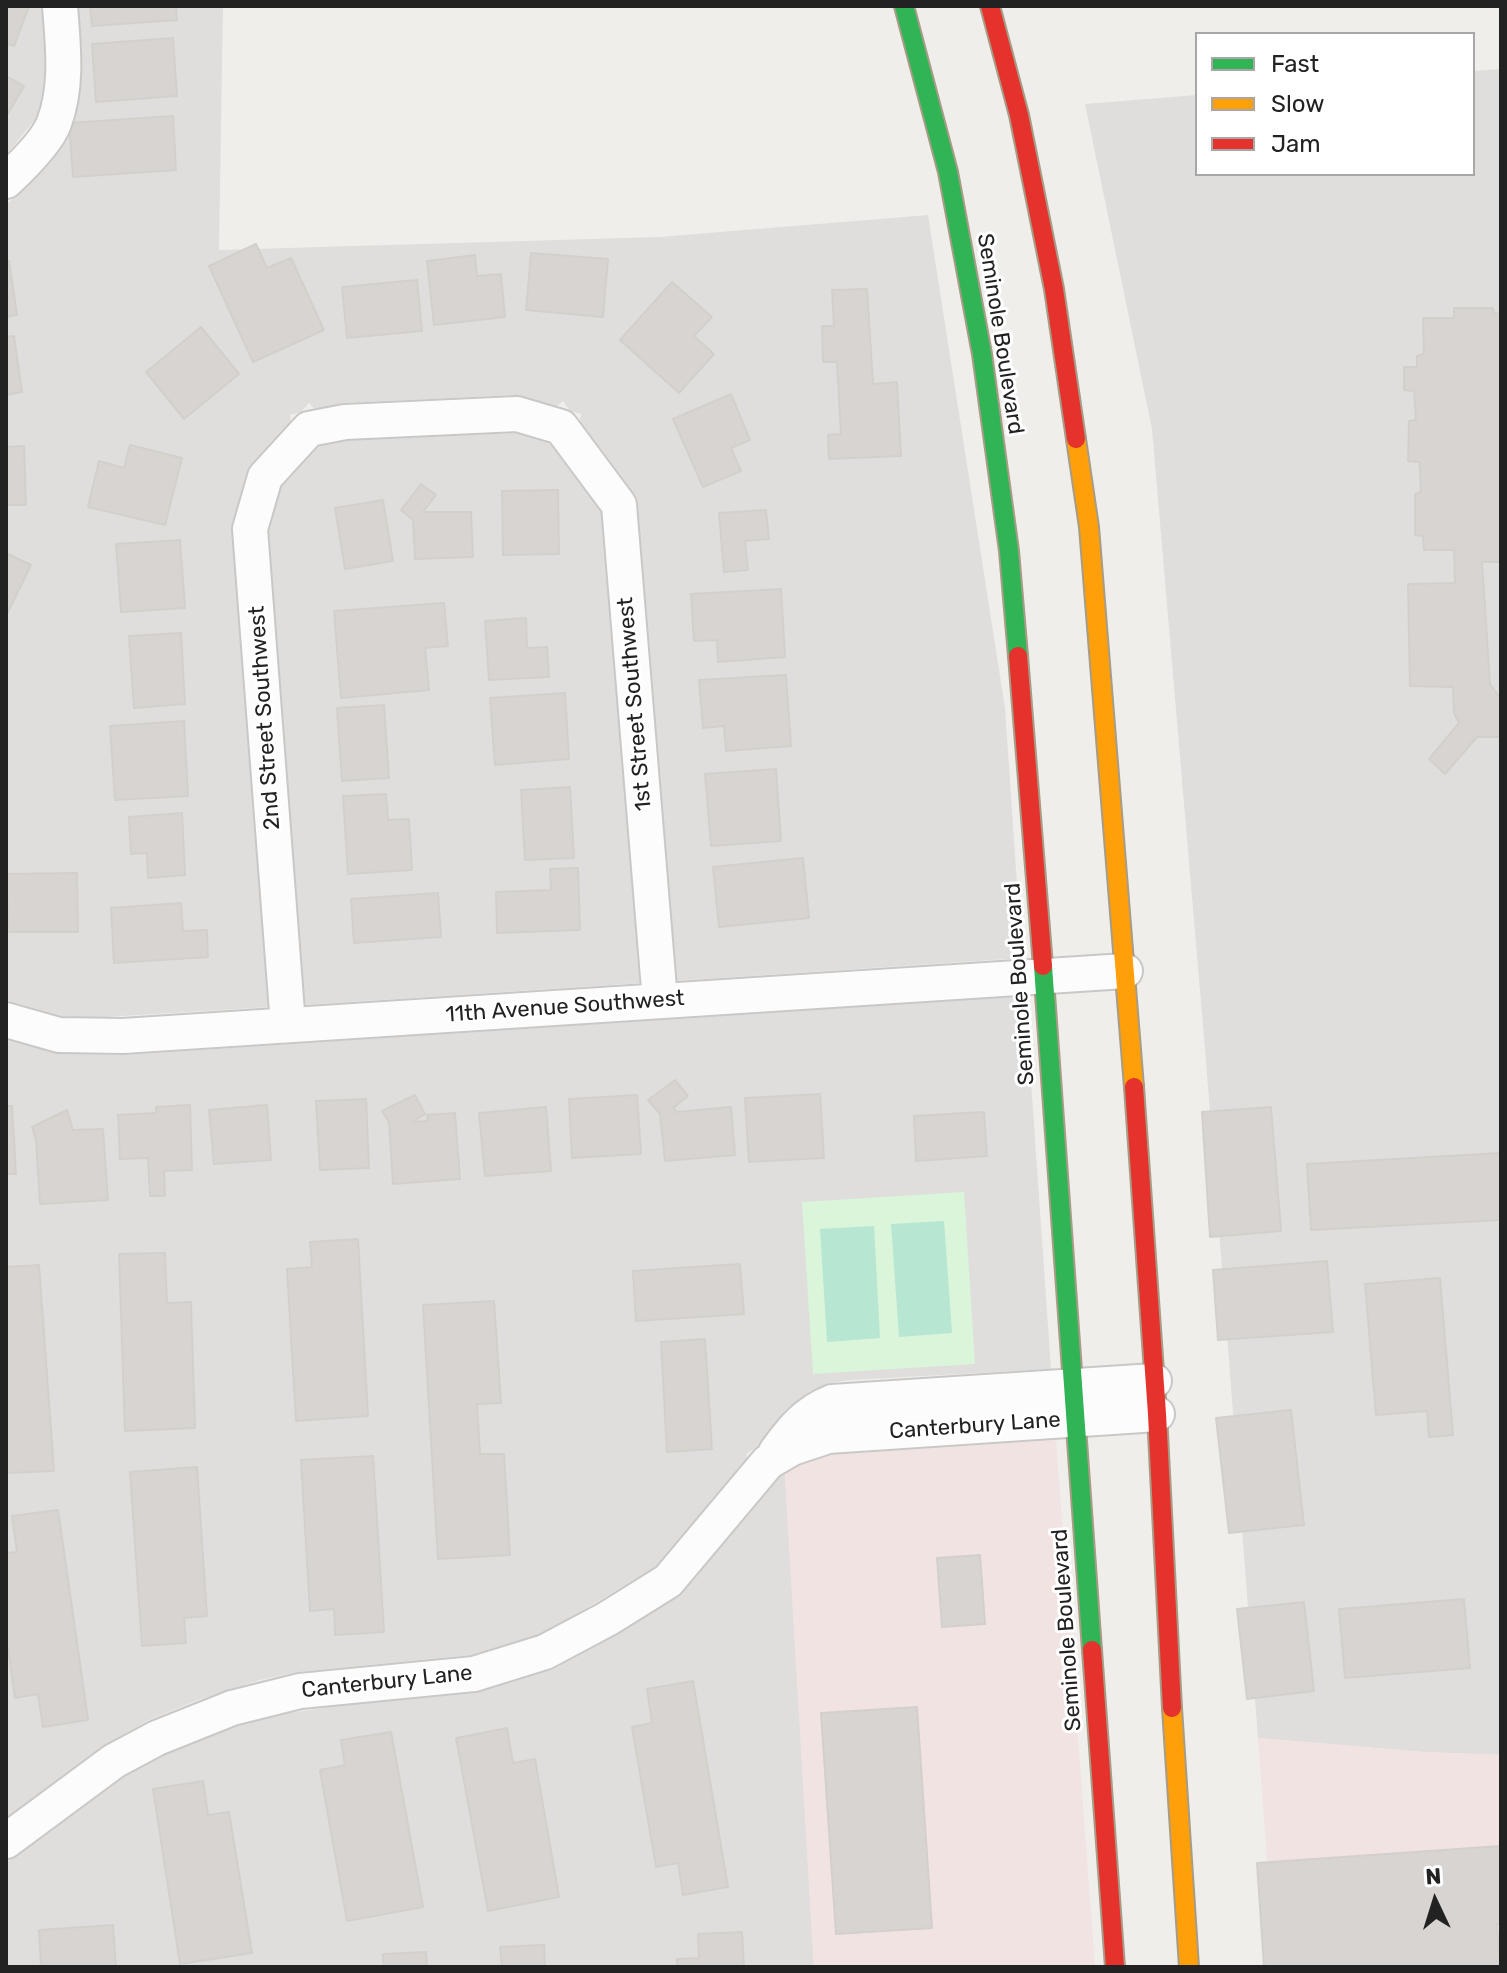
<!DOCTYPE html>
<style>
body{margin:0}
#map{position:relative;width:1507px;height:1973px;overflow:hidden;background:#f0eeeb;font-family:Rubik,sans-serif}
canvas{display:block}
.frame{position:absolute;inset:0;border:8px solid #222;pointer-events:none}
.legend{position:absolute;left:1195px;top:32px;width:280px;height:144px;box-sizing:border-box;background:#fff;border:2px solid #a7a7a7;margin:0;padding:10px 14px;list-style:none;font-size:24px;color:#222}
.legend li{display:flex;align-items:center;gap:16px;height:40px}
.legend b{width:40px;border:2px solid #a7a7a7}
.north{position:absolute;left:1395px;top:1861px;width:80px;height:80px;-webkit-text-stroke:6px #fff;paint-order:stroke;rotate:356deg;font-size:22px;font-weight:700;line-height:32px;text-align:center;color:#222}
.north::after{content:'';display:block;margin:auto;width:28px;height:36px;background:#222;clip-path:polygon(50% 0,100% 100%,50% 72%,0 100%)}
</style>
<div id="map">
<canvas width="1507" height="1973"></canvas>
<div class="frame"></div>
<ul class="legend">
<li><b style="height:10px;background:#30b455"></b>Fast</li>
<li><b style="height:10px;background:#ff9f0a"></b>Slow</li>
<li><b style="height:10px;background:#e5322d"></b>Jam</li>
</ul>
<div class="north">N</div>
</div>
<script>
const g = document.querySelector('canvas').getContext('2d');
g.lineJoin = 'round';
function fillPath(path, color) {
  g.fillStyle = color;
  g.fill(path, 'evenodd');
}
function stroke(path, color, width, dash) {
  g.strokeStyle = color;
  g.lineWidth = width;
  g.lineCap = dash ? 'butt' : 'round';
  g.setLineDash(dash || []);
  g.stroke(path);
}
function label(font, color, halo, rows, align = 'center') {
  g.font = font + ' Rubik,sans-serif';
  g.lineWidth = 6;
  g.setLineDash([]);
  g.textBaseline = 'middle';
  g.strokeStyle = halo;
  g.fillStyle = color;
  for (const [text, x, y, turn = 0] of rows) {
    g.save();
    g.translate(x, y);
    g.rotate((+turn || 0) * Math.PI / 180);
    g.textAlign = isNaN(turn) ? turn : align;
    if (halo) g.strokeText(text, 0, 0);
    g.fillText(text, 0, 0);
    g.restore();
  }
}
const residential = new Path2D(`
 M6,6H44L48,64L38,116L6,155Z
 M77,6H223L219,250L659,237L928,215L1005,708L1022,958L674,981L636,504L632,493L579,423L581,414L570,411L563,401L556,407L516,395L344,403L315,409L309,403L301,412L290,415L291,423L249,471L234,531L270,1007L89,1018L61,1016L6,1000V205L38,175L70,129L81,70Z
 M1501,69V1755L1423,1752L1258,1738L1206,1061L1152,429L1085,104L1197,95V174H1473V71Z
 M515,433L551,444L603,512L641,983L303,1005L267,532L279,487L317,447L347,440Z
 M1025,996L1051,1369L851,1380L829,1383L810,1391L786,1409L757,1447L746,1454L748,1459L657,1566L565,1621L538,1635L470,1655L298,1672L260,1680L198,1700L149,1720L105,1745L6,1819V1040L56,1053L123,1055Z
 M785,1474L814,1967H6V1863L122,1777L164,1755L209,1736L269,1716L343,1705L476,1693L552,1670L615,1636L676,1597L780,1477Z`);
const commercial = new Path2D(`
 M1056,1440L1095,1967H814L785,1474L799,1465L831,1455Z
 M1258,1738L1423,1752L1501,1755V1967H1275Z`);
const park = new Path2D(`
 M964,1192L975,1364L813,1374L802,1202Z`);
const pitch = new Path2D(`
 M944,1221L952,1333L899,1337L891,1224Z
 M874,1226L880,1338L827,1342L820,1229Z`);
const building = new Path2D(`
 M6,6H29L14,46L6,44Z
 M90,6H176L177,20L92,26Z
 M173,38L177,96L96,102L92,44Z
 M6,76L24,86L6,117Z
 M173,116L176,170L73,177L69,123Z
 M256,244L267,268L291,258L324,330L253,362L209,266Z
 M531,253L608,259L603,317L526,310Z
 M475,255L477,276L501,274L505,317L434,325L427,261Z
 M6,261H9L17,315L6,317Z
 M417,280L422,331L347,338L342,287Z
 M672,282L712,317L694,336L714,354L679,393L620,340Z
 M867,289L873,384L897,382L901,456L829,459L828,435L841,434L837,362H823L822,326H834L832,290Z
 M1454,308H1493L1494,314L1501,313V562H1482L1490,684L1501,699V737H1477L1445,774L1429,759L1459,723L1454,713L1453,687L1410,686L1408,584L1455,583L1454,550H1424L1423,536L1415,535V494L1421,492L1420,467L1419,462L1408,461L1409,421L1416,420L1414,391L1404,390V367H1417V356L1424,354L1423,318H1454Z
 M201,327L239,374L184,419L146,372Z
 M14,336L22,392L6,395V337Z
 M731,394L750,440L731,448L741,471L703,487L673,419Z
 M130,445L182,458L165,525L88,507L99,461L124,468Z
 M24,446L26,505H6V447Z
 M421,484L436,495L423,512H471L473,557L415,559L413,520L401,510Z
 M558,490L559,554L503,555L502,491Z
 M383,500L393,561L345,569L335,508Z
 M766,510L769,539L745,541L748,570L724,572L719,513Z
 M180,540L185,608L121,612L116,544Z
 M6,553L31,565L7,614H6Z
 M781,589L785,657L718,662L717,640L694,641L691,594Z
 M444,603L448,646L425,648L429,690L341,698L334,611Z
 M526,618L527,648L547,647L549,677L489,680L485,621Z
 M181,633L185,704L134,708L129,636Z
 M786,675L791,746L726,751L724,726L703,728L699,680Z
 M565,693L569,759L495,765L490,698Z
 M384,705L389,778L342,781L337,708Z
 M184,721L188,796L115,800L110,726Z
 M776,769L781,841L711,846L705,774Z
 M570,787L574,858L525,860L521,790Z
 M386,794L388,820L409,819L412,870L348,874L343,796Z
 M182,813L185,875L148,878L147,853L131,854L129,817Z
 M803,858L809,918L719,927L713,867Z
 M578,868L580,930L497,933L496,892L551,890L550,869Z
 M77,873L78,932H8L7,874Z
 M438,893L441,937L354,943L351,899Z
 M181,903L183,931L207,930L208,957L114,963L111,908Z
 M675,1080L688,1096L673,1108L677,1112L731,1107L735,1155L665,1161L660,1114L648,1100Z
 M820,1094L824,1158L749,1162L745,1098Z
 M415,1095L425,1114L412,1122L428,1121L427,1115L455,1113L460,1179L393,1184L389,1122L382,1111Z
 M637,1095L641,1154L572,1158L569,1099Z
 M366,1099L369,1168L320,1170L316,1101Z
 M190,1105L192,1170L164,1171L165,1196H150L148,1158L120,1159L118,1115L156,1113V1107Z
 M267,1105L271,1160L214,1164L209,1110Z
 M6,1106H12L16,1174H6Z
 M546,1107L551,1171L485,1176L479,1113Z
 M1271,1107L1281,1231L1210,1237L1202,1112Z
 M67,1110L73,1130L103,1129L108,1200L40,1204L36,1140L32,1127Z
 M984,1112L987,1156L916,1161L914,1116Z
 M1501,1153V1220L1311,1230L1307,1164Z
 M358,1239L368,1416L296,1421L287,1269L312,1267L310,1242Z
 M165,1253L167,1303L191,1302L195,1428L125,1431L119,1254Z
 M1327,1261L1333,1332L1218,1340L1213,1270Z
 M740,1264L744,1314L636,1321L633,1271Z
 M39,1265L54,1471L7,1473L6,1267Z
 M1440,1278L1453,1435L1429,1437L1427,1411L1376,1415L1365,1284Z
 M494,1301L501,1403L477,1404L480,1454H504L510,1555L438,1559L423,1305Z
 M705,1339L712,1449L667,1452L661,1342Z
 M1291,1410L1304,1525L1229,1533L1216,1418Z
 M373,1456L384,1632L335,1635L334,1609L310,1611L301,1460Z
 M197,1467L207,1616L184,1618L186,1643L142,1646L130,1472Z
 M58,1510L88,1720L43,1727L38,1694L15,1698L6,1635V1553L17,1552L12,1516Z
 M980,1555L985,1624L942,1627L937,1558Z
 M1464,1599L1470,1668L1345,1678L1339,1609Z
 M1304,1602L1314,1691L1247,1699L1237,1609Z
 M693,1681L728,1887L683,1895L678,1863L656,1867L632,1727L652,1723L647,1689Z
 M917,1707L932,1928L836,1934L821,1713Z
 M507,1728L513,1763L535,1759L559,1897L488,1911L456,1738Z
 M391,1732L423,1907L347,1921L320,1770L345,1765L341,1740Z
 M203,1781L208,1815L229,1812L252,1953L180,1964L153,1789Z
 M1501,1846V1924H1497L1500,1967H1264L1257,1863Z
 M113,1925L116,1967H41L39,1930Z
 M742,1932L744,1967H677V1959L699,1958L698,1934Z
 M544,1945L545,1967H502L500,1947Z
 M426,1952L427,1967H384L383,1954Z`);
const street = new Path2D(`
 M6,181C21,167 47,142 54,123C68,86 63,45 60,6
 M6,1020L59,1035L123,1036L1125,971
 M288,1025L250,529L265,477L309,429L345,422L517,414L561,427L619,505L660,1001
 M776,1452C792,1430 806,1412 832,1402L1154,1381
 M6,1841L114,1761L157,1738L232,1708L300,1691L474,1674L545,1652L607,1619L668,1581L768,1462L792,1448L828,1436L1157,1414`);
const fast = new Path2D(`
 M904,6L948,172L982,354L1009,551L1018,656
 M1043,966L1092,1650`);
const slow = new Path2D(`
 M1076,439L1089,527L1134,1087
 M1172,1708L1189,1967`);
const jam = new Path2D(`
 M990,6L1019,115L1054,289L1076,439
 M1018,656L1043,966
 M1134,1087L1157,1414L1172,1708
 M1092,1650L1115,1967`);
const streetNames = [
 ["Seminole Boulevard",1000,334,81],
 ["1st Street Southwest",635,704,-95],
 ["2nd Street Southwest",265,718,-94],
 ["Seminole Boulevard",1020,984,-94],
 ["11th Avenue Southwest",565,1007,-4],
 ["Canterbury Lane",975,1426,-4],
 ["Seminole Boulevard",1067,1630,-94],
 ["Canterbury Lane",387,1682,-6]
];
fillPath(residential, '#dfdedc');
fillPath(commercial, '#f1e3e1');
fillPath(park, '#daf5da');
fillPath(pitch, '#b7e6d2');
fillPath(building, '#d7d4d2');
stroke(building, '#d3d0cc', 2);
stroke(street, '#c9c8c7', 38);
stroke(fast, '#a79c86', 22);
stroke(slow, '#a79c86', 22);
stroke(jam, '#a79c86', 22);
stroke(street, '#fdfcfc', 34);
stroke(fast, '#30b455', 18);
stroke(slow, '#ff9f0a', 18);
stroke(jam, '#e5322d', 18);
label('22px', '#222', '#fff', streetNames);
</script>
